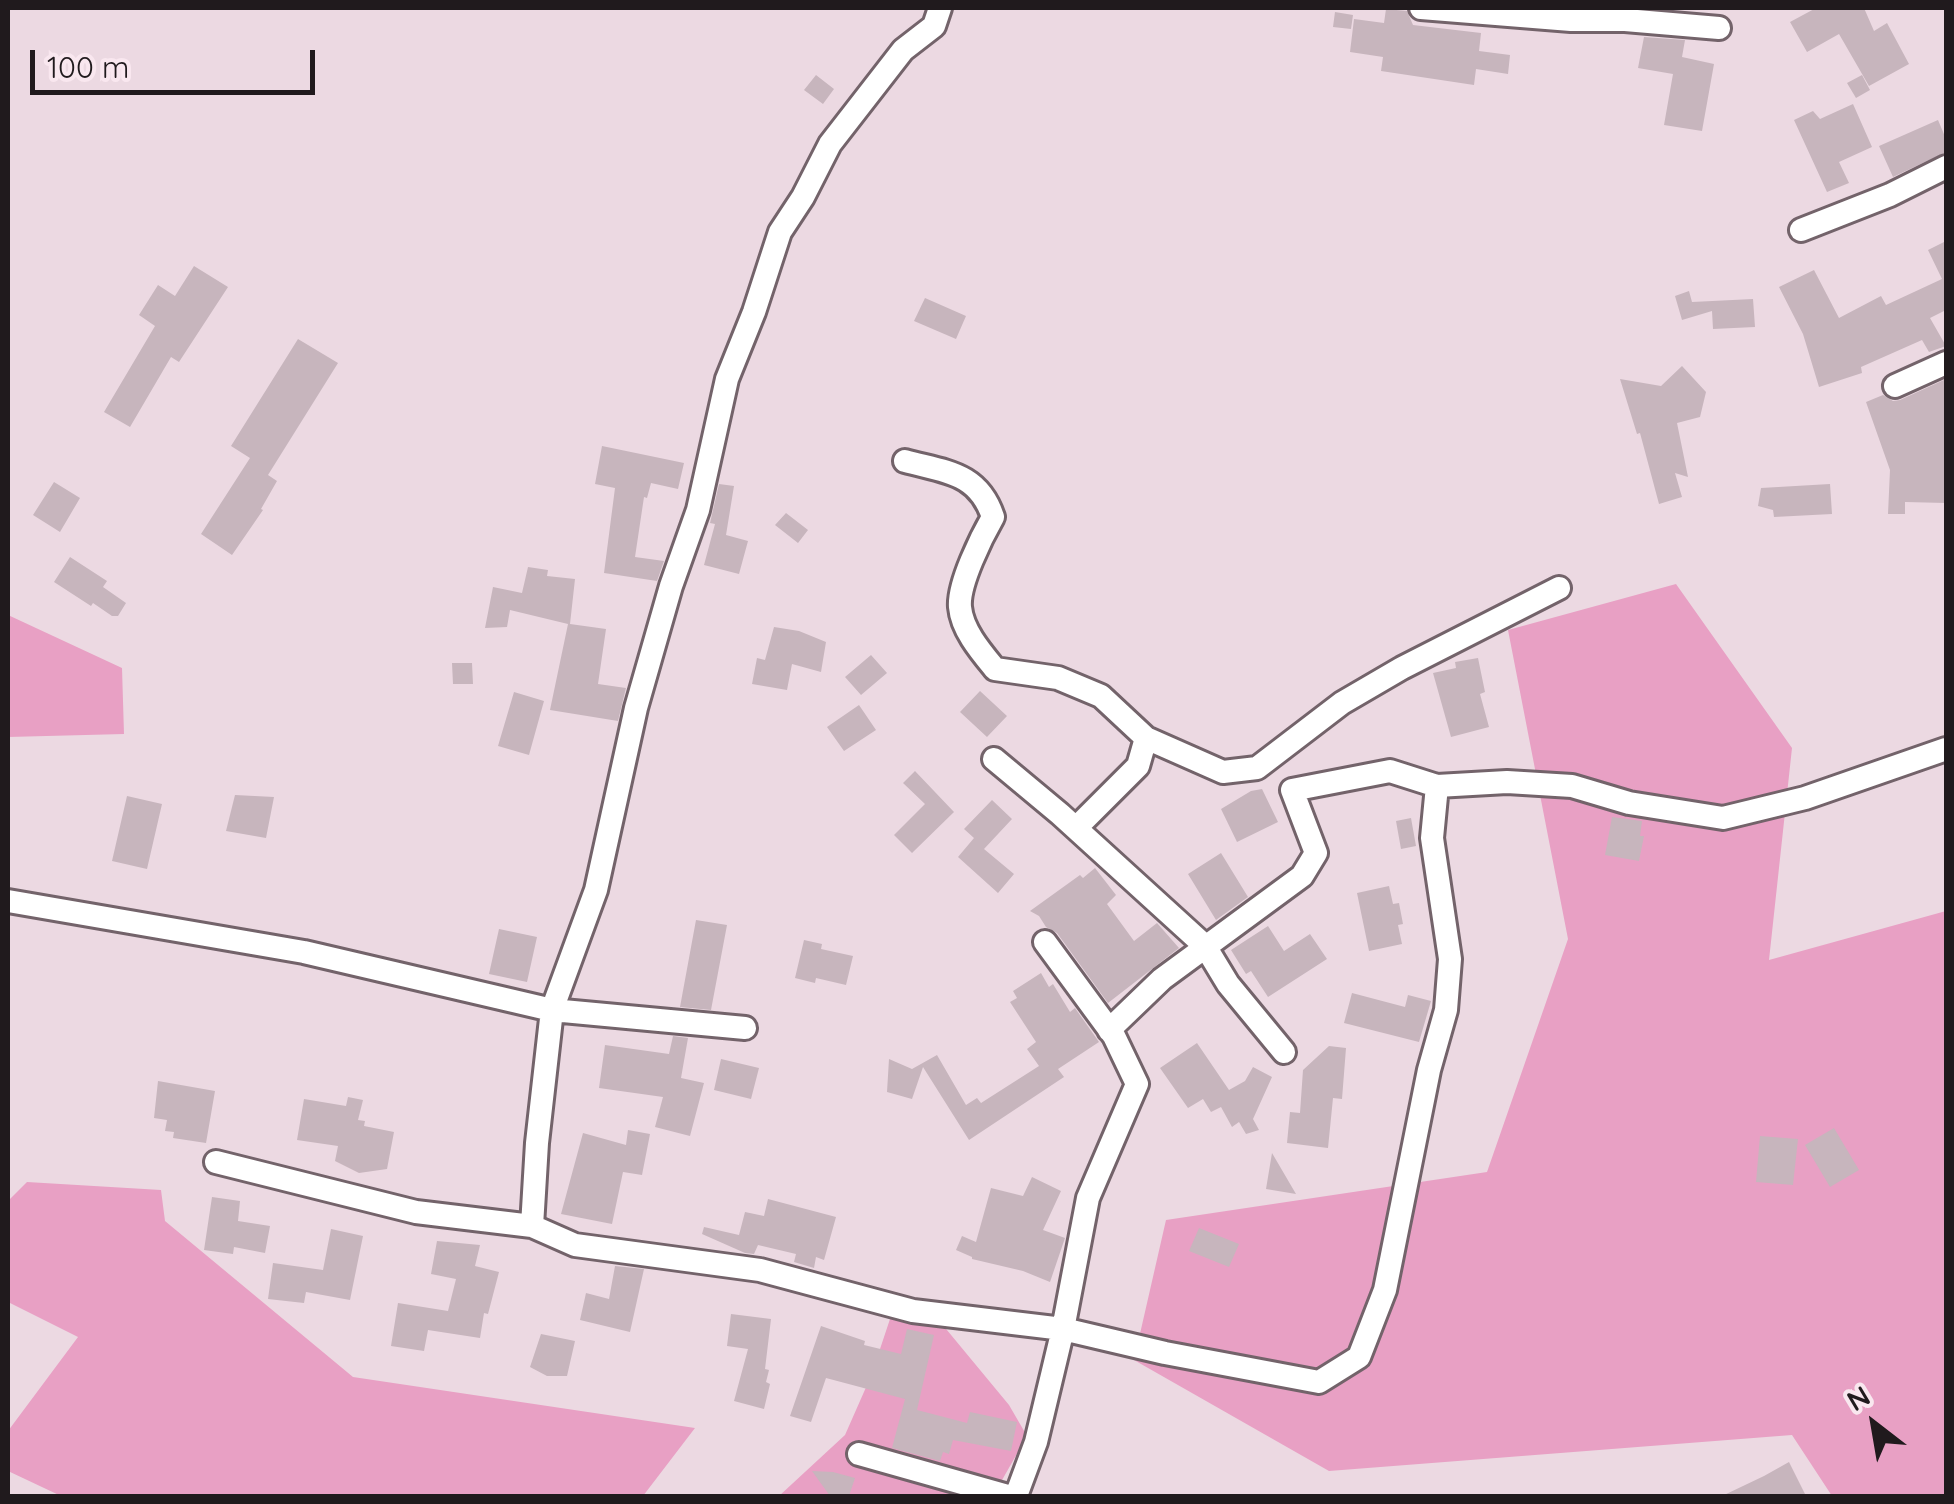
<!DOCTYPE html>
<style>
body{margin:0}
#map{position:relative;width:1954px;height:1504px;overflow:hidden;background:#ecd9e2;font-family:Quicksand,sans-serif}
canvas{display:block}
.frame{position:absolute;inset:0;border:10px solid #201a1d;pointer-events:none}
.north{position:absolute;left:1824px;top:1374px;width:100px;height:100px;-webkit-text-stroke:8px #f9e7ef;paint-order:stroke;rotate:329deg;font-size:28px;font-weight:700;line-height:40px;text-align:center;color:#201a1d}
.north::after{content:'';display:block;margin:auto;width:35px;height:45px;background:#201a1d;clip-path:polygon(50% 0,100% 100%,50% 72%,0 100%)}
.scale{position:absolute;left:30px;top:50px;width:285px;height:45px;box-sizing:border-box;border:5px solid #201a1d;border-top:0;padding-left:12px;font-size:30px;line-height:35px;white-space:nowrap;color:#201a1d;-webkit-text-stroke:8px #f9e7ef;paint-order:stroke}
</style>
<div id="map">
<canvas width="1954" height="1504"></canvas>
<div class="frame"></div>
<div class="north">N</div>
<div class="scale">100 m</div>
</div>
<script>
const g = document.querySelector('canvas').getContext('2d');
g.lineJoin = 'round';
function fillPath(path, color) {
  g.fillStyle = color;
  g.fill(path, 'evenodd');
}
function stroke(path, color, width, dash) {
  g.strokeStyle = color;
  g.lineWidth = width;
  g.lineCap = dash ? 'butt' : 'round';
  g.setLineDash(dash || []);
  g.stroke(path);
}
const green = new Path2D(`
 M1676,584L1792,748L1769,960L1946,911V1496H1832L1792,1435L1329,1471L1134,1360L1166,1220L1487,1172L1568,939L1508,630Z
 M8,615L122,668L124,734L8,737Z
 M27,1182L161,1190L165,1221L353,1377L695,1428L643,1496H61L8,1471V1431L78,1337L8,1302V1201Z
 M937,1318L1009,1405L1027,1436L993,1496H779L845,1435L871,1376L890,1319Z`);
const building = new Path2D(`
 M1816,8H1864L1874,31L1887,23L1909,64L1869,86L1839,34L1807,52L1790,22Z
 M1386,9L1407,11L1413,25L1481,33L1479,51L1510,55L1508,74L1476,69L1474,85L1381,71L1383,57L1350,52L1354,19L1384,23Z
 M1335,12L1353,15L1351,29L1333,27Z
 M1644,37L1685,40L1682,57L1714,64L1702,131L1664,125L1673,74L1638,68Z
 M816,75L834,89L823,104L804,90Z
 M1862,75L1870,90L1856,98L1847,83Z
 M1853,104L1872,147L1839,162L1849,183L1827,192L1794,120L1813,111L1820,119Z
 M1938,120L1946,139V152L1893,177L1879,146Z
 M1946,241V310L1930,318L1946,346L1929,352L1922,340L1861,367L1862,373L1819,387L1803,334L1779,287L1814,270L1839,318L1881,296L1886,305L1942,279L1928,250Z
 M194,266L228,287L179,362L171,357L130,427L104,412L155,326L139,315L158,285L175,296Z
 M1689,291L1692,302L1753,299L1755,327L1713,329L1712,311L1682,320L1675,296Z
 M925,298L966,316L956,339L914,321Z
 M298,339L338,363L268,475L277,481L261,509L263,510L232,555L201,534L250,458L231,446Z
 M1682,366L1706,392L1700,417L1677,423L1688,477L1675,473L1682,497L1659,504L1640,433L1637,434L1620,379L1661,386Z
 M1946,379V503L1905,502V514H1888L1890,470L1866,402L1883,395L1893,401L1900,400Z
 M602,446L684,463L678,489L651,483L647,498L644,497L635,557L664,561L657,581L604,573L615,488L595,484Z
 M54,482L80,498L60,532L33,515Z
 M719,484L734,486L726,535L748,541L739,574L704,565L715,524L710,523Z
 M1830,484L1832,514L1774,517L1773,510L1758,506L1761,488Z
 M786,513L808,530L798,543L775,525Z
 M70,557L107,581L103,587L126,603L118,616H112L93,603L91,606L54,582Z
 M528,567L548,570L547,576L575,579L570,624L606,629L598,684L626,688L618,721L550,710L568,624L510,610L507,627L485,628L493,587L522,593Z
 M774,627L799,631L826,642L821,672L792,664L787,690L752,684L757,658L765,660Z
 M871,655L887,673L861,695L845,677Z
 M1478,658L1485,692L1480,694L1489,727L1451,737L1433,673L1456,668L1455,662Z
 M452,663H472L473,684H453Z
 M980,691L1007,716L987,737L960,712Z
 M514,692L544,701L529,755L498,746Z
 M859,705L876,730L844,751L827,727Z
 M915,771L954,812L912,853L894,835L925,804L903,783Z
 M1262,789L1278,822L1237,842L1221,809L1251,791Z
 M235,795L274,797L266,838L226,831Z
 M127,796L162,804L147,869L112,861Z
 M992,800L1012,819L984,849L1014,874L998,893L958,857L974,838L964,829Z
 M1612,817L1642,821L1640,836H1644L1639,861L1605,855Z
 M1411,818L1416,846L1401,849L1396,821Z
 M1221,853L1248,897L1216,920L1188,874Z
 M1095,868L1116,895L1107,904L1134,941L1157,923L1179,948L1108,1003L1057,933L1046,927L1039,916L1030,911L1080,875L1083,878Z
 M1389,886L1393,904L1399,903L1403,924L1398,925L1402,944L1369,951L1357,893Z
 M696,920L727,925L711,1010L680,1007Z
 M1268,926L1284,951L1310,934L1327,959L1268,997L1251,971L1246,974L1231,950Z
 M499,929L537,937L527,982L489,974Z
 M804,940L822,944L821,949L853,956L846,985L816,978L815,983L795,978Z
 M1041,973L1049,987L1053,984L1070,1012L1075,1008L1099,1042L1058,1069L1064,1077L969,1140L923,1067L912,1099L887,1092L889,1059L912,1069L937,1055L966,1105L977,1098L981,1103L1039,1066L1027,1049L1036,1042L1010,1002L1017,998L1013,991Z
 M1352,993L1405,1007L1408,995L1431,1001L1419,1042L1344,1023Z
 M673,1036L688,1038L681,1078L704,1083L690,1136L655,1127L663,1097L599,1088L605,1045L669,1054Z
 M1197,1043L1229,1090L1245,1081L1253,1067L1272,1077L1253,1119L1259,1130L1246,1134L1239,1122L1232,1127L1221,1107L1211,1112L1203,1099L1188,1108L1160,1068Z
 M1329,1046L1346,1048L1342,1099L1333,1098L1328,1148L1287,1143L1290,1112L1300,1113L1303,1070Z
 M721,1059L759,1068L751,1099L714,1090Z
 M158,1081L215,1091L206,1143L173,1138L174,1132L165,1131L167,1120L154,1118Z
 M348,1097L363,1100L358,1120L365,1121L364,1126L394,1132L387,1169L359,1173L335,1161L338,1146L297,1140L304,1099L346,1106Z
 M1834,1128L1859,1170L1830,1187L1805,1145Z
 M628,1130L650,1134L642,1175L623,1172L612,1224L561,1214L583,1133L626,1145Z
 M1760,1136L1798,1139L1793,1185L1756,1182Z
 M1272,1153L1296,1194L1266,1189Z
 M1032,1177L1061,1191L1043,1230L1065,1238L1050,1282L1023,1271L972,1259V1257L956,1250L962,1236L976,1242L991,1188L1023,1196Z
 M212,1197L240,1201L238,1221L270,1226L265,1253L234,1247L233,1254L204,1250Z
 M768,1199L836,1217L824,1260L816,1257L814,1268L794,1262L796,1254L758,1245L754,1254L745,1253L702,1234L704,1227L739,1235L745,1212L764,1216Z
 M1199,1228L1239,1244L1229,1267L1189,1251Z
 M331,1229L363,1236L350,1300L306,1292L304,1303L268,1299L273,1263L323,1270Z
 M437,1241L480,1245L475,1266L499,1272L488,1314L484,1313L480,1338L428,1330L424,1351L391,1346L398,1303L448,1311L456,1279L431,1274Z
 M615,1266L644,1269L630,1332L580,1320L586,1293L609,1299Z
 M731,1314L771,1319L765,1369L769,1370L766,1382L770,1384L764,1409L734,1401L748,1349L727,1346Z
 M821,1326L865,1341L864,1345L901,1354L907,1329L934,1335L917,1410L967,1423L970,1412L1017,1422L1011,1451L953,1440L949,1454L943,1452L940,1461L892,1448L905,1399L826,1378L811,1422L790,1416Z
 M541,1334L575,1341L567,1376H547L530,1367Z
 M1789,1462L1806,1496H1722L1764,1476Z
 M812,1471L833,1472L855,1478L849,1496H830Z`);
const minor = new Path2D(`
 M940,8L934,26L903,50L830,144L803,197L780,232L754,312L727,379L698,510L671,586L636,708L596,890L552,1010L537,1143L532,1226L575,1245L760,1270L913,1311L1063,1329L1036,1442L1016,1496
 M1421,8L1571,20H1625L1719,28
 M1801,230L1890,195L1946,167
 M1895,386L1946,363
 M905,461C945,472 978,472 993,517C982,536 958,584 960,607C962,630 981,652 995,669L1058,678L1101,696L1146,738L1223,772L1257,768L1342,703L1402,668L1559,588
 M994,759L1060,814L1205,946L1228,984L1284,1052
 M1076,828L1138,766L1146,738
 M8,901L304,952L552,1010L745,1028
 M1045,942L1114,1036L1137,1084L1088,1198L1063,1329L1165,1353L1319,1382L1359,1357L1385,1290L1429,1070L1446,1010L1450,959L1432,838L1437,786
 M1109,1030L1162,979L1302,876L1316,853L1292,790L1390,771L1437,786L1507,782L1572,786L1629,803L1723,818L1805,798L1946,749
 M216,1162L416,1212L532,1226
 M859,1454L1008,1496`);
fillPath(green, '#e8a0c4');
fillPath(building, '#c7b5bd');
stroke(minor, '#73636a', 28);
stroke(minor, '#fff', 22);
</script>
